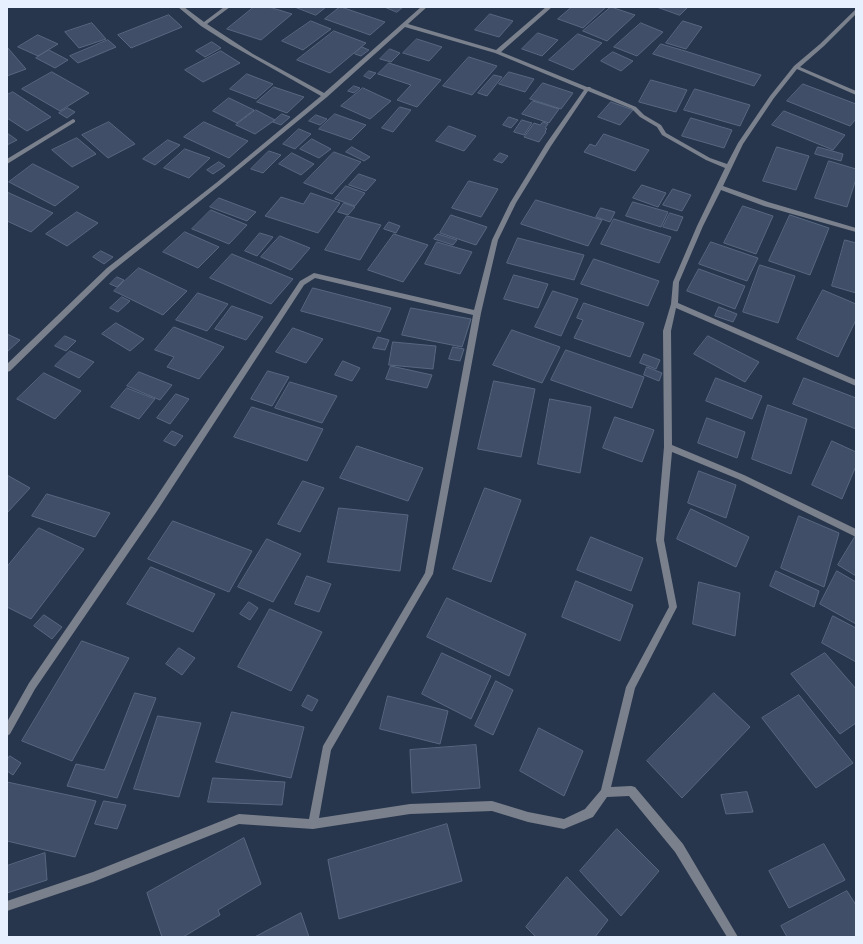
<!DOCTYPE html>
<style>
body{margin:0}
#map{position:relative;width:863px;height:944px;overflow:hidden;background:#28364d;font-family:Quicksand,sans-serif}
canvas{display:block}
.frame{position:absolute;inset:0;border:8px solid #e7f0ff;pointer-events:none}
</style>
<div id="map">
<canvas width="863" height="944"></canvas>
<div class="frame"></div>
</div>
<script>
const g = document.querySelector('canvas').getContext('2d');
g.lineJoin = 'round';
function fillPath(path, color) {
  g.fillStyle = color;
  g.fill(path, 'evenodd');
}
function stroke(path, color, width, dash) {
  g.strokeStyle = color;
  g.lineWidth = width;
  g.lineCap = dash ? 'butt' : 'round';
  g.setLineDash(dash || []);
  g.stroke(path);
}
const building = new Path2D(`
 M254,7H269L292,14L261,40L227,29Z
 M295,7H326L316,15Z
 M340,7H341L385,22L370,35L325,19Z
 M385,7H403L397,12Z
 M572,7H606L583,28L558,19Z
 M611,7L635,15L607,41L583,31Z
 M657,7H688L680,15Z
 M490,14L513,21L499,37L475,30Z
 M169,15L182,27L131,48L118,35Z
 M311,21L331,29L303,50L282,41Z
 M683,21L702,27L686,49L666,43Z
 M92,23L106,39L79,48L65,32Z
 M641,23L663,32L637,56L614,47Z
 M334,31L366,43L330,73L297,60Z
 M538,33L558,40L542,56L522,49Z
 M578,34L602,43L573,70L549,60Z
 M38,35L58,44L38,56L18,47Z
 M417,39L442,47L429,61L403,53Z
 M108,40L116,47L78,63L70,56Z
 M212,42L221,48L205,57L196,51Z
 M661,44L685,51L761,75L754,86L653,54Z
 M7,47L26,69L7,76Z
 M362,47L369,50L361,56L355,54Z
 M390,49L400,53L391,62L380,59Z
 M49,50L68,60L55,68L36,58Z
 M221,51L240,63L203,82L185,70Z
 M613,52L633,61L621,71L601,61Z
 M469,57L497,66L472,95L443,86Z
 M389,63L441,80L417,107L397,100L411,85L378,74Z
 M369,71L376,73L370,79L364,76Z
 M52,72L89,93L60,111L22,89Z
 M509,72L534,79L525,92L499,84Z
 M247,74L273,84L256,99L230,89Z
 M494,75L502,77L487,96L478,93Z
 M651,80L687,90L676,112L639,102Z
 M543,83L573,93L561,109L530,99Z
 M803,84L856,104V119L850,126L787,101Z
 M354,86L360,88L354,93L348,91Z
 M274,87L304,97L287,113L257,102Z
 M363,88L391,101L370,119L341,106Z
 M695,89L750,105L740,126L684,110Z
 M13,92L51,117L27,131L7,118V95Z
 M229,98L254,110L237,123L213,111Z
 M533,101L559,109L549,123L522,114Z
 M611,102L633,110L620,125L598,117Z
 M400,107L411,110L393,132L382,128Z
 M68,108L75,112L67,118L59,113Z
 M256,110L275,120L255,134L236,125Z
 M784,111L845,135L833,150L772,125Z
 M282,114L290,117L281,125L273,122Z
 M335,114L366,125L351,140L319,129Z
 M316,115L327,119L320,125L309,121Z
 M509,117L518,120L511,128L503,125Z
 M691,118L732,130L724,148L682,136Z
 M522,120L532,123L524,135L514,132Z
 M109,122L135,144L108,158L82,135Z
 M204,122L248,141L229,158L184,137Z
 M543,122L548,124L545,128L547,129L545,131L546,132L539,142L524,137L534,123L540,125Z
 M449,126L476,136L464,151L436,141Z
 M299,129L311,134L295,149L283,144Z
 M7,133L17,140L7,145Z
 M604,134L649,150L635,171L584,152L590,144L595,146Z
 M77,138L96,154L72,167L52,150Z
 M312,139L331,149L319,158L300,149Z
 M168,140L180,145L155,165L143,159Z
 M352,147L370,157L364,161L346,152Z
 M777,147L809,156L796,190L763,181Z
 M818,147L843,154L841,161L815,154Z
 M185,149L210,158L189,178L164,168Z
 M269,151L281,155L263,173L251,169Z
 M334,152L361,162L332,194L304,183Z
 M292,153L314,164L301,175L279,164Z
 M500,153L508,156L502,163L494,160Z
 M829,161L856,169V179L847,207L815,198Z
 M219,162L225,166L213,174L207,170Z
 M33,164L79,187L55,206L9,182Z
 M359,174L376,180L366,191L349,185Z
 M469,181L498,189L481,217L452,208Z
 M642,185L666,193L658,207L633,198Z
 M346,186L365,193L355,206L335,199Z
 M673,189L691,195L682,211L663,205Z
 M7,192L53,213L31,232L7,221Z
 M311,193L340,203L318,233L265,216L281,197L303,204Z
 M219,198L256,212L247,221L210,207Z
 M536,200L602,220L588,246L521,224Z
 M633,202L668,212L661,227L626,216Z
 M344,203L355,207L348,215L338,212Z
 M743,206L773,216L756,254L724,243Z
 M601,208L615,212L610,222L596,217Z
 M211,210L247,225L229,244L192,229Z
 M77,212L98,223L67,246L46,234Z
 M670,213L683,217L677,231L663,227Z
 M451,215L487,227L476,245L440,233Z
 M790,215L829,228L810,275L769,261Z
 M347,216L381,225L360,260L325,250Z
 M614,219L671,237L659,263L601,244Z
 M389,222L400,226L396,233L384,229Z
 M185,232L219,247L198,268L163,252Z
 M260,233L273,237L257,256L245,251Z
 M394,234L428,245L403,282L368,270Z
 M438,234L457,240L453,245L434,239Z
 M280,236L310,248L291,270L261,257Z
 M518,238L584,255L574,280L507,263Z
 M845,240L856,243V293L832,286Z
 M437,242L472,252L460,274L425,264Z
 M711,242L758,258L747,281L699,264Z
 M101,251L113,257L104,264L93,257Z
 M232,254L293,279L271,304L210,278Z
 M594,259L659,281L648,306L581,284Z
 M760,265L795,276L778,323L743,312Z
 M139,268L187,291L163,315L114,291Z
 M699,269L745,286L735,309L687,291Z
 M514,275L548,284L538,308L504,299Z
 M117,277L124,280L117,287L110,284Z
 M313,288L391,308L380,332L301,311Z
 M823,290L856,304V320L838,357L797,339Z
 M553,291L578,299L561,336L535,327Z
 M198,293L228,304L207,331L176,320Z
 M122,297L130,301L118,312L110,308Z
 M584,303L644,323L630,357L574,338L583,320L577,318Z
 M232,306L263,317L246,340L215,329Z
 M719,307L737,314L733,322L715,316Z
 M411,308L471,319L462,347L402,335Z
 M116,323L144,339L130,351L102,334Z
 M174,327L224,347L199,379L167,367L174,357L155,350Z
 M293,328L323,339L306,363L276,352Z
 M512,330L560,347L542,383L493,365Z
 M7,334L20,340L7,352Z
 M65,336L76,341L66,351L55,346Z
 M708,336L759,362L745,382L694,354Z
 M378,337L389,340L385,350L373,348Z
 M393,342L436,346L433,369L389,365Z
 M453,347L464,349L460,361L449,359Z
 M566,350L644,377L632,408L551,380Z
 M70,351L94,362L79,378L55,366Z
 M644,354L660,360L656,369L640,363Z
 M343,361L360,368L352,381L335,375Z
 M391,366L432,375L427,388L386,379Z
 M647,367L662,373L659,381L644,375Z
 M268,371L289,377L272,406L251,399Z
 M139,372L172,385L160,400L127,386Z
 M44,373L81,391L55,419L17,399Z
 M716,378L762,396L752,419L706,401Z
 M804,378L856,398V429L793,404Z
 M494,381L535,389L521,457L478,449Z
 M290,382L337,396L322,423L275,408Z
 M127,388L155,399L139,419L111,407Z
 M176,394L189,399L170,424L157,418Z
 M550,399L591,407L580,473L538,464Z
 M768,405L807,419L791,474L752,459Z
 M252,407L323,429L307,461L234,437Z
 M615,417L654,430L642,462L603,448Z
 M707,418L745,432L737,458L698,443Z
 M172,431L183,436L175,446L164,441Z
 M832,441L856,452V466L842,499L812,485Z
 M357,446L423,468L408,501L340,478Z
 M699,471L736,485L726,518L688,503Z
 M7,475L30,488L7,513Z
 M303,481L324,488L300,532L278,524Z
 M485,488L521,500L491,582L453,569Z
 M47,494L110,513L95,537L32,516Z
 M339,508L408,515L400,571L328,562Z
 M691,509L749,537L736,567L677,539Z
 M799,516L839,533L824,587L781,568Z
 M173,521L252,551L229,592L148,559Z
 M39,528L84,549L31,619L7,607V567Z
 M856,535V576L838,565Z
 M591,537L643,558L631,591L577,570Z
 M267,539L301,554L273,602L238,587Z
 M151,567L215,594L193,632L127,604Z
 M776,571L819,591L814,607L770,586Z
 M837,571L856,582V624L820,604Z
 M307,576L331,584L319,612L295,604Z
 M576,581L633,605L620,641L562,617Z
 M699,582L740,593L735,636L693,624Z
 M447,598L526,634L509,676L427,637Z
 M249,602L258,608L250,620L240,614Z
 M270,609L322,632L291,691L238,667Z
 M44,615L62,627L52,639L34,626Z
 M833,616L856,628V662L822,643Z
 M82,641L129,658L72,761L22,741Z
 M179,648L195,658L182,675L166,664Z
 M442,653L491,676L471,719L422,694Z
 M825,653L856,689V723L840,734L791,674Z
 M496,681L513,690L493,735L475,726Z
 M135,693L156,698L117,798L67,786L76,764L104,770Z
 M714,693L750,727L682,798L647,761Z
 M308,695L318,700L312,711L302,706Z
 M799,695L853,763L816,788L762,718Z
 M388,696L448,711L440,744L380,729Z
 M232,712L304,727L291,778L216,762Z
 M158,716L201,723L179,797L134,789Z
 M539,728L583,751L564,796L520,771Z
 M476,745L480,788L412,793L410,750Z
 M10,756L21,763L13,775L7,771V760Z
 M213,778L285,782L282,805L208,802Z
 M7,782L96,801L75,857L7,841Z
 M747,792L753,812L726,814L721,795Z
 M104,801L126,805L117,829L95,824Z
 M447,824L462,881L339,919L328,860Z
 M617,829L659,871L621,916L580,871Z
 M244,838L261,884L218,910L220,915L183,937H162L147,893Z
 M824,844L845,880L789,908L769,871Z
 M45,853L47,880L7,893V866Z
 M567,877L608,920L595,937H536L526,927Z
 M847,891L856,905V937H787L781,926Z
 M301,913L309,937H255Z`);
const street = new Path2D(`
 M178,7H184L204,22L224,7H230L207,24L253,54L324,93L421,7H427L408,24L496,50L546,7H552L501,52L587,87H590L591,88L636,107L644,115L661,125L666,133L710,158L727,164L738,143L770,96L794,66L820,44L856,9V14L824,46L800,67L856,91V95L797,69L774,98L743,144L723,186L768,202L856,228V232L764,206L721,190L703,226L679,282L678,303L856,380V386L676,308L671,331L672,445L744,475L856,529V537L738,479L672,452L664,540L677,607L635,688L611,787L631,786L635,787L683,844L738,937H727L675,852L629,796L607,797L593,817L564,829L528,822L492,811L410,814L313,829L239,824L93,882L7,911V901L93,872L239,814L309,819L323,746L425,573L473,315L315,278L304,285L157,511L35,689L10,734L7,736V722L29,683L151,505L300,281L314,273L474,310L492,240L510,203L546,144L584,90L495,53L405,27L327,97L220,185L111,272L10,371L7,372V364L107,268L216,183L321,96L231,45L201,26ZM588,91L632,109L640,117L657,127L662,135L706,160L725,168L697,226L673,282L671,304L663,331L664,447L656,540L669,607L626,687L601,790L585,809L564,819L528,812L492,801L410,804L319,818L331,750L433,574L481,313L498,240L516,203L551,146Z
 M73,119L75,120V122L7,164V159Z`);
fillPath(building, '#404f67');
stroke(building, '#586780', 1);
fillPath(street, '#7a818d');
</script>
